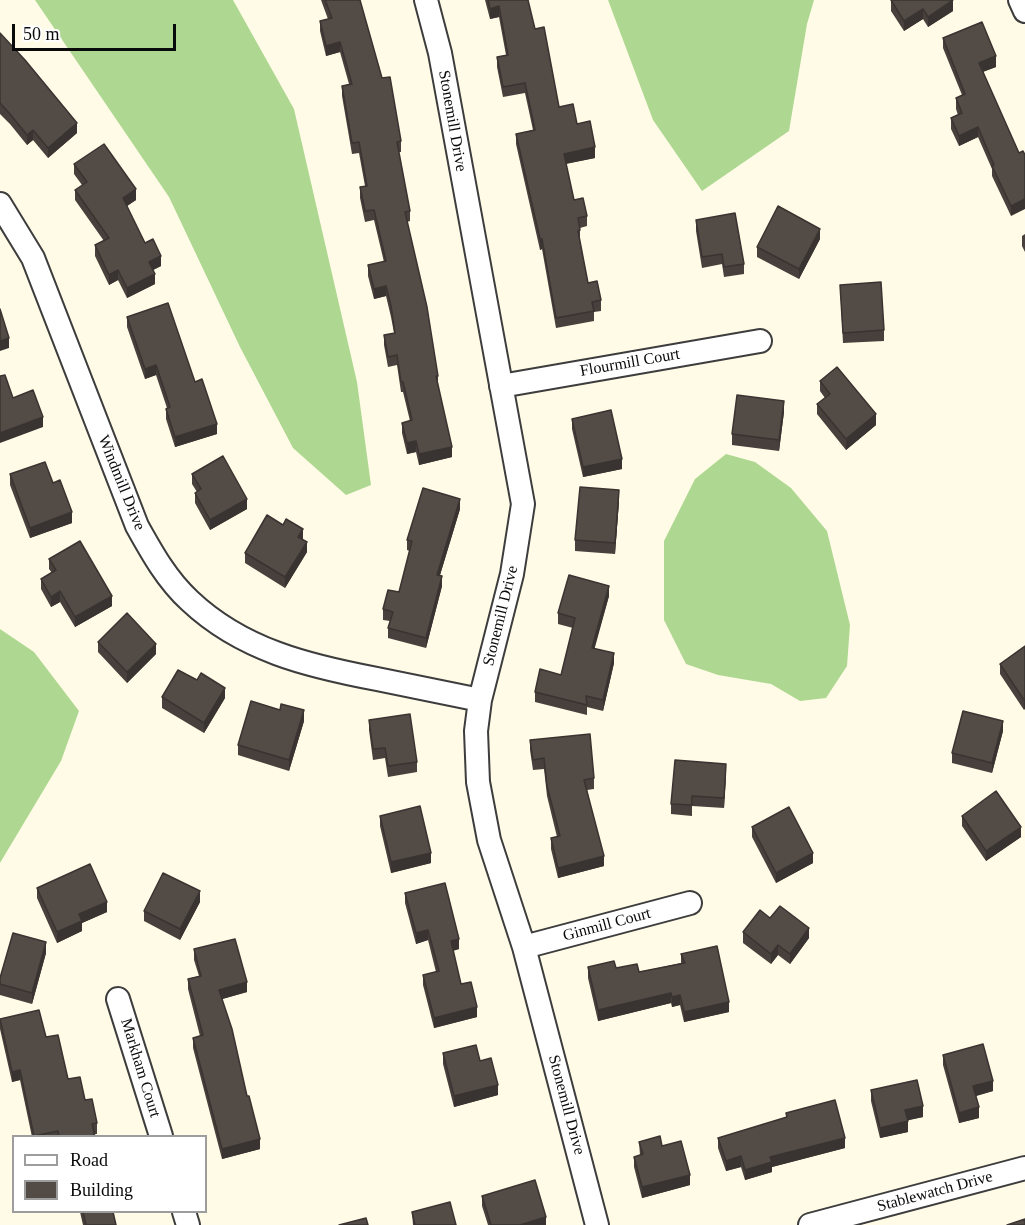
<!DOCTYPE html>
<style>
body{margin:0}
#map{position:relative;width:1025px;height:1225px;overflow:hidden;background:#fffbe6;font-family:Georgia,serif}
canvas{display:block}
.legend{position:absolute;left:12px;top:1135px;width:195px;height:78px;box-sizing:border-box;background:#fff;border:2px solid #9d9d9d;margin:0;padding:8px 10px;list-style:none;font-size:18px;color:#0a0a0a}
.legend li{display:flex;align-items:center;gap:12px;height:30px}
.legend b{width:30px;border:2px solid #9d9d9d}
.scale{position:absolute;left:12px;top:24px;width:164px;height:27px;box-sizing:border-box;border:3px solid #0a0a0a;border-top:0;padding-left:8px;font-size:18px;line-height:21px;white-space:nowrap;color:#0a0a0a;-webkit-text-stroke:4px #fff;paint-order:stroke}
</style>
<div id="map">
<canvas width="1025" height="1225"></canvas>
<ul class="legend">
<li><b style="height:8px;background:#fff"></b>Road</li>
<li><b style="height:16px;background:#524b46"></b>Building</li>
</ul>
<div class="scale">50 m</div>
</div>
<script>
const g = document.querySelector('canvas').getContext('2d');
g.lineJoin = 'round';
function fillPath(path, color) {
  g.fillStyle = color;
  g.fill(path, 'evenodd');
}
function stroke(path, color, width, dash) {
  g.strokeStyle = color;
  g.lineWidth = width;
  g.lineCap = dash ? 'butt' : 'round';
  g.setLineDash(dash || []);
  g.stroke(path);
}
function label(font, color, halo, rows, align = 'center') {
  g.font = font + ' Georgia,serif';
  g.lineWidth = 6;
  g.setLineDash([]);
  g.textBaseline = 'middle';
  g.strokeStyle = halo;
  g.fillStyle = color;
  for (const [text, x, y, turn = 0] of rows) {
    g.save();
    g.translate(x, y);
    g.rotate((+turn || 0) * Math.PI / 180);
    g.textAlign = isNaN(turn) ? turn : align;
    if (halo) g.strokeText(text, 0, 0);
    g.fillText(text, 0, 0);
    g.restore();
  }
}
const forest = new Path2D(`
 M35,0H233L294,109L357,382L371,485L346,495L293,448L240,347L169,197Z
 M608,0H814L807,24L789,131L702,191L653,120Z
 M726,454L755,462L791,488L827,531L850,625L847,666L826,698L800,701L771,684L718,675L686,664L664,620V541L695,479Z
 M0,629L34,652L79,711L61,761L0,863Z`);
const street = new Path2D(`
 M426,0L440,53L523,504L512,574L480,700L476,731L478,782L489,840L524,947L597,1225
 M1020,0L1025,11
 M0,204L33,258L137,526C152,553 167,580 190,601C242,650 308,666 377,679C411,686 446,693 480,700
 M501,386L760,341
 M524,947L690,903
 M118,999L161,1136
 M184,1212L188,1225
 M810,1225L1025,1168`);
const wall = new Path2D(`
 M321,0H360L382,78L401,141V152H399L410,211V221L407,222L438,376V386L452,457L419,465L416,452L407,454L402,433V423L410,421L403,392H401L397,365L388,367L384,345V335L394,333L391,317L386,296L374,299L368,276V265L384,262L374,220L365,222L360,198V187L365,186L359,153L352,154L342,96V86L349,84L340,52L326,56L320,31V21L328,19Z
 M485,0H528L535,29L559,107L577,124L595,158L566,164L574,200L587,216V226L580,228V241L588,283L601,300V311L594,312V321L556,328L542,249L540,250L516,144V134L533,130L525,93L503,97L497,67V57L506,55L499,17L490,19Z
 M891,0L953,11L928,27L923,19L904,31L891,11Z
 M0,33L77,133L48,158L33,140L27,145L10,124L0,114Z
 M943,38L996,67L983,72L1019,153L1011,216L992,176V169L978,137L959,146L951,129V118L958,115L956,109V98L962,95L943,48Z
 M74,164L136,200L126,206L145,243L161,266L153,270L155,284L127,298L118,280L109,285L95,256V245L104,241L75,200V190L82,185L74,174Z
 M696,220L744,264V274L724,277L722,264L702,268L696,231Z
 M1025,234V252L1022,246V236Z
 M820,239L799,279L757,257V247Z
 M840,285L884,330V341L843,343Z
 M127,317L195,382L217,434L175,447L166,419V409L167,408L156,375L145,379L127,327Z
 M820,381L876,425L846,450L817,414V404L825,398L820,391Z
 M784,412L779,451L732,445V434Z
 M572,419L622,469L583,477L572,429Z
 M10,474L53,483L72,523L30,538L10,485Z
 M192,474L247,509L210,530L195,503V493L197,492L192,484Z
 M619,501L615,554L575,551V540Z
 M460,509L440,575L442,586L426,648L388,638V628L390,621L383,620V609L399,592L410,551L407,550V540Z
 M303,539L307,552L285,588L245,563V553Z
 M49,559L112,606L75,627L60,602L51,607L41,589V579L52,573L49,569Z
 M609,596L594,648L614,663L603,711L587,707V715L535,702V692L561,675L573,628L558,624V613Z
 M98,642L156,654L127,683L98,652Z
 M1025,646L1024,710L1000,674V664Z
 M162,697L225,698L204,733L162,708Z
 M369,720L417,762V772L388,777L385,758L373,760L369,730Z
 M304,721L289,771L238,755V745Z
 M1003,731L992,773L952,763V753Z
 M530,740L594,778V789L587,790L604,866L558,878L551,849V838L557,837L547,796L544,769L533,770L530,750Z
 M726,774L724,808L692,806V816L671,814V804Z
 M380,816L431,863L391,873L380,826Z
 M962,816L1021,837L986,861L962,826Z
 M752,827L813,863L776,883L752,837Z
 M37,888L107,912L82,923V931L57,943L37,898Z
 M405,893L459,949L453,951L461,984L477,1017L434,1028L423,985V975L436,972L428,940L416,944L405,903Z
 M200,902L180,940L144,921V911Z
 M743,932L809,938L790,964L778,955L771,964L743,943Z
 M194,949L247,992L222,999L260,1149L222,1159L193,1048V1038L200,1036L188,989V979L199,976L194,960Z
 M46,953L32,1004L0,995V978Z
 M681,954L729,1012L684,1022L680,1005L672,1007L671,1003L598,1021L588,978V967L616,968L639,972L681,963Z
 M0,1019L46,1037L68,1079L85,1100L97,1123V1134H94L95,1137H32L20,1080L12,1082L0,1029Z
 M443,1053L480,1061L498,1095L454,1107L443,1064Z
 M943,1055L993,1091L975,1096L979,1118L959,1123L943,1065Z
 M871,1090L923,1117L908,1120V1132L880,1138L871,1101Z
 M786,1113L845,1148L772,1167V1172L745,1180L741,1167L726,1171L718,1148V1138L786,1118Z
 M639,1142L662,1146L690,1185L642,1198L634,1167V1157L640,1155Z
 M482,1196L546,1225H488L482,1206Z
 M80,1212H113L116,1225H83Z
 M412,1212L456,1225H413Z`);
const shadedWall = new Path2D(`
 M953,0V11L928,27V17Z
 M499,6V17L490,19V9Z
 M923,9V19L904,31V21Z
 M340,42V52L326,56V46Z
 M996,56V67L979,73V63Z
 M77,123V133L48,158V148Z
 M978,127V137L959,146V136Z
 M33,130V140L27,145V135Z
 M595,147V158L564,164V154Z
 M136,189V200L123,209V198Z
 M1025,199V209L1011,216V206Z
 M820,229V239L799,279V269Z
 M540,239H542V249L540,250Z
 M161,256V266L149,272V262Z
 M118,270V280L109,285V275Z
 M155,274V284L127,298V288Z
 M386,286V296L374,299V289Z
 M9,338V348L0,351V341Z
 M156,365V375L145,379V369Z
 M784,401V412L779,451V440Z
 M876,414V425L846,450V439Z
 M43,417V427L0,443V433Z
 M217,424V434L175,447V437Z
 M416,441V452L407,454V443Z
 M452,447V457L419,465V454Z
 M622,459V469L583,477V467Z
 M619,490V501L615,554V543Z
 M247,499V509L210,530V520Z
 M460,499V509L437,585V575Z
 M72,512V523L30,538V528Z
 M303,529V539L298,547V537Z
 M307,542V552L285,588V577Z
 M442,576V586L426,648V638Z
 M609,586V596L592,658V648Z
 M60,591V602L51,607V597Z
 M112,596V606L75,627V617Z
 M156,644V654L127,683V672Z
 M614,653V663L603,711V700Z
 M225,688V698L204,733V723Z
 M1025,699V709L1024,710V700Z
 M304,710V721L289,771V760Z
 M1003,721V731L992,773V763Z
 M726,764V774L724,808V798Z
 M1021,827V837L986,861V851Z
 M431,853V863L391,873V862Z
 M813,853V863L776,883V873Z
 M604,856V866L558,878V868Z
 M200,891V902L180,940V929Z
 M107,902V912L82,923V931L57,943V932L79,914Z
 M809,928V938L790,964V954Z
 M428,930V940L416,944V933Z
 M459,939V949L451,951V941Z
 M46,942V953L32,1004V993Z
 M778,945V955L771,964V954Z
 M247,982V992L219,1000V990Z
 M671,993V1003L598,1021V1010Z
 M680,995V1005L672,1007V997Z
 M729,1002V1012L684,1022V1012Z
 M477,1007V1017L434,1028V1018Z
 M20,1070V1080L12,1082V1072Z
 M993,1081V1091L973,1097V1086Z
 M498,1085V1095L454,1107V1096Z
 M923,1106V1117L905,1121V1110Z
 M979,1107V1118L959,1123V1113Z
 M908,1121V1132L880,1138V1128Z
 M845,1138V1148L772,1167V1172L745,1180V1170L770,1157Z
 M260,1139V1149L222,1159V1149Z
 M741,1156V1167L726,1171V1161Z
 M690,1175V1185L642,1198V1187Z
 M546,1217V1225H520Z`);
const building = new Path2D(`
 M325,0H360L382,78L390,77L401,141L397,142L410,211L405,212L427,307L438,376H436L452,447L419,454L416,441L407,443L402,423L412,420L403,382H401L397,355L388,357L384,335L395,333L391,306L386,286L374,289L368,265L386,261L374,210L365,211L360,187L367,186L359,142L352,143L342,86L352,84L340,42L326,46L320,21L332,18Z
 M488,0H528L535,29L544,27L559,107L573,104L577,124L590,121L595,147L564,154L574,200L583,198L587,216L578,218L580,230L578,231L588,283L597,281L601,300L592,302L594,311L556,318L542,239H540L516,134L535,130L525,83L503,87L497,57L508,55L499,6L490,9Z
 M891,0H953L928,17L923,9L904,21Z
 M982,22L996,56L979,63L1019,153L1023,151L1025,155V199L1011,206L992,166L994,165L978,127L959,136L951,118L962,113L956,98L965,94L943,38Z
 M0,33L25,60L77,123L48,148L33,130L27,135L10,114L0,103Z
 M104,144L136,189L123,198L145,243L153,239L161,256L149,262L155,274L127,288L118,270L109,275L95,245L109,238L75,190L87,182L74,164Z
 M778,206L820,229L799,269L757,247Z
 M735,213L744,264L724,267L722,254L702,257L696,220Z
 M881,282L884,330L843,333L840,285Z
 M168,303L195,382L202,379L217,424L175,437L166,409L170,407L156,365L145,369L127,317Z
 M0,309L9,338L0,341Z
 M837,367L876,414L846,439L817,404L830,394L820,381Z
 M5,375L13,398L33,390L43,417L0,433V376Z
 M737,395L784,401L779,440L732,434Z
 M611,410L622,459L583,467L572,419Z
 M223,456L247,499L210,520L195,493L201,489L192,474Z
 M45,462L53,483L60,480L72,512L30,528L10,474Z
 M580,487L619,490L615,543L575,540Z
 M423,488L460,499L437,575L442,576L426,638L388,628L393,612L383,609L388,590L399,592L412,541L407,540Z
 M267,515L283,525L286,519L303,529L298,537L307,542L285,577L245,553Z
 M80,541L112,596L75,617L60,591L51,597L41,579L56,570L49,559Z
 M569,575L609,586L592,648L614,653L603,700L586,696L587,705L535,692L540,669L561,675L575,618L558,613Z
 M127,613L156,644L127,672L98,642Z
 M1025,646V699L1024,700L1000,664Z
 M178,670L197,680L201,673L225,688L204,723L162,697Z
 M251,701L280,710L281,704L304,710L289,760L238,745Z
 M963,711L1003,721L992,763L952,753Z
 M410,714L417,762L388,766L385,748L373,749L369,720Z
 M590,734L594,778L584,780L604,856L558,868L551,838L560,836L547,786L544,758L533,760L530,740Z
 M675,760L726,764L724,798L692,796V805L671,804Z
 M996,791L1021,827L986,851L962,816Z
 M420,806L431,853L391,862L380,816Z
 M789,807L813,853L776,873L752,827Z
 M90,864L107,902L79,914L82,921L57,932L37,888Z
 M163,873L200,891L180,929L144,911Z
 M445,883L459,939L451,941L461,984L471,982L477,1007L434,1018L423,975L439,971L428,930L416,933L405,893Z
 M780,906L809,928L790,954L778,945L771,954L743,932L760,910L770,918Z
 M13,933L46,942L32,993L0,984V978Z
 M235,939L247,982L219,990L232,1029L247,1096H249L260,1139L222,1149L193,1038L203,1035L188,979L201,976L194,949Z
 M717,946L729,1002L684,1012L680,995L672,997L671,993L598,1010L588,967L614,961L616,968L637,964L639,972L685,963L681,954Z
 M39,1010L46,1037L58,1035L68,1079L80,1077L85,1100L92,1099L97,1123L92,1124L95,1137H59L58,1131L34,1136L20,1070L12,1072L0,1019Z
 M983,1044L993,1081L973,1086L979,1107L959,1113L943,1055Z
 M476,1045L480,1061L491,1058L498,1085L454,1096L443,1053Z
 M917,1080L923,1106L905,1110L908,1121L880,1128L871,1090Z
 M835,1100L845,1138L770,1157L772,1162L745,1170L741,1156L726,1161L718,1138L787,1117L786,1113Z
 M660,1136L662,1146L681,1141L690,1175L642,1187L634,1157L643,1154L639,1142Z
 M535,1180L546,1217L520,1225H491L482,1196Z
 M450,1202L456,1225H415L412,1212Z
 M83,1212H113L116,1225H86Z
 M366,1218L368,1225H339Z
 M1025,1219V1225H1007Z`);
const streetNames = [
 ["Stonemill Drive",452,121,80],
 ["Flourmill Court",630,363,-10],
 ["Windmill Drive",121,483,68],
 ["Stonemill Drive",501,616,-76],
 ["Ginmill Court",607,925,-15],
 ["Markham Court",140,1068,73],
 ["Stonemill Drive",566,1105,75],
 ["Stablewatch Drive",935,1192,-15]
];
fillPath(forest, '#aed891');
stroke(street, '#3d3d3d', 26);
stroke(street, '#fff', 22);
fillPath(wall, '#47403c');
fillPath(shadedWall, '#393431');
fillPath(building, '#524b46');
stroke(building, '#393431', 1.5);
label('16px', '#0a0a0a', '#fff', streetNames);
</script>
